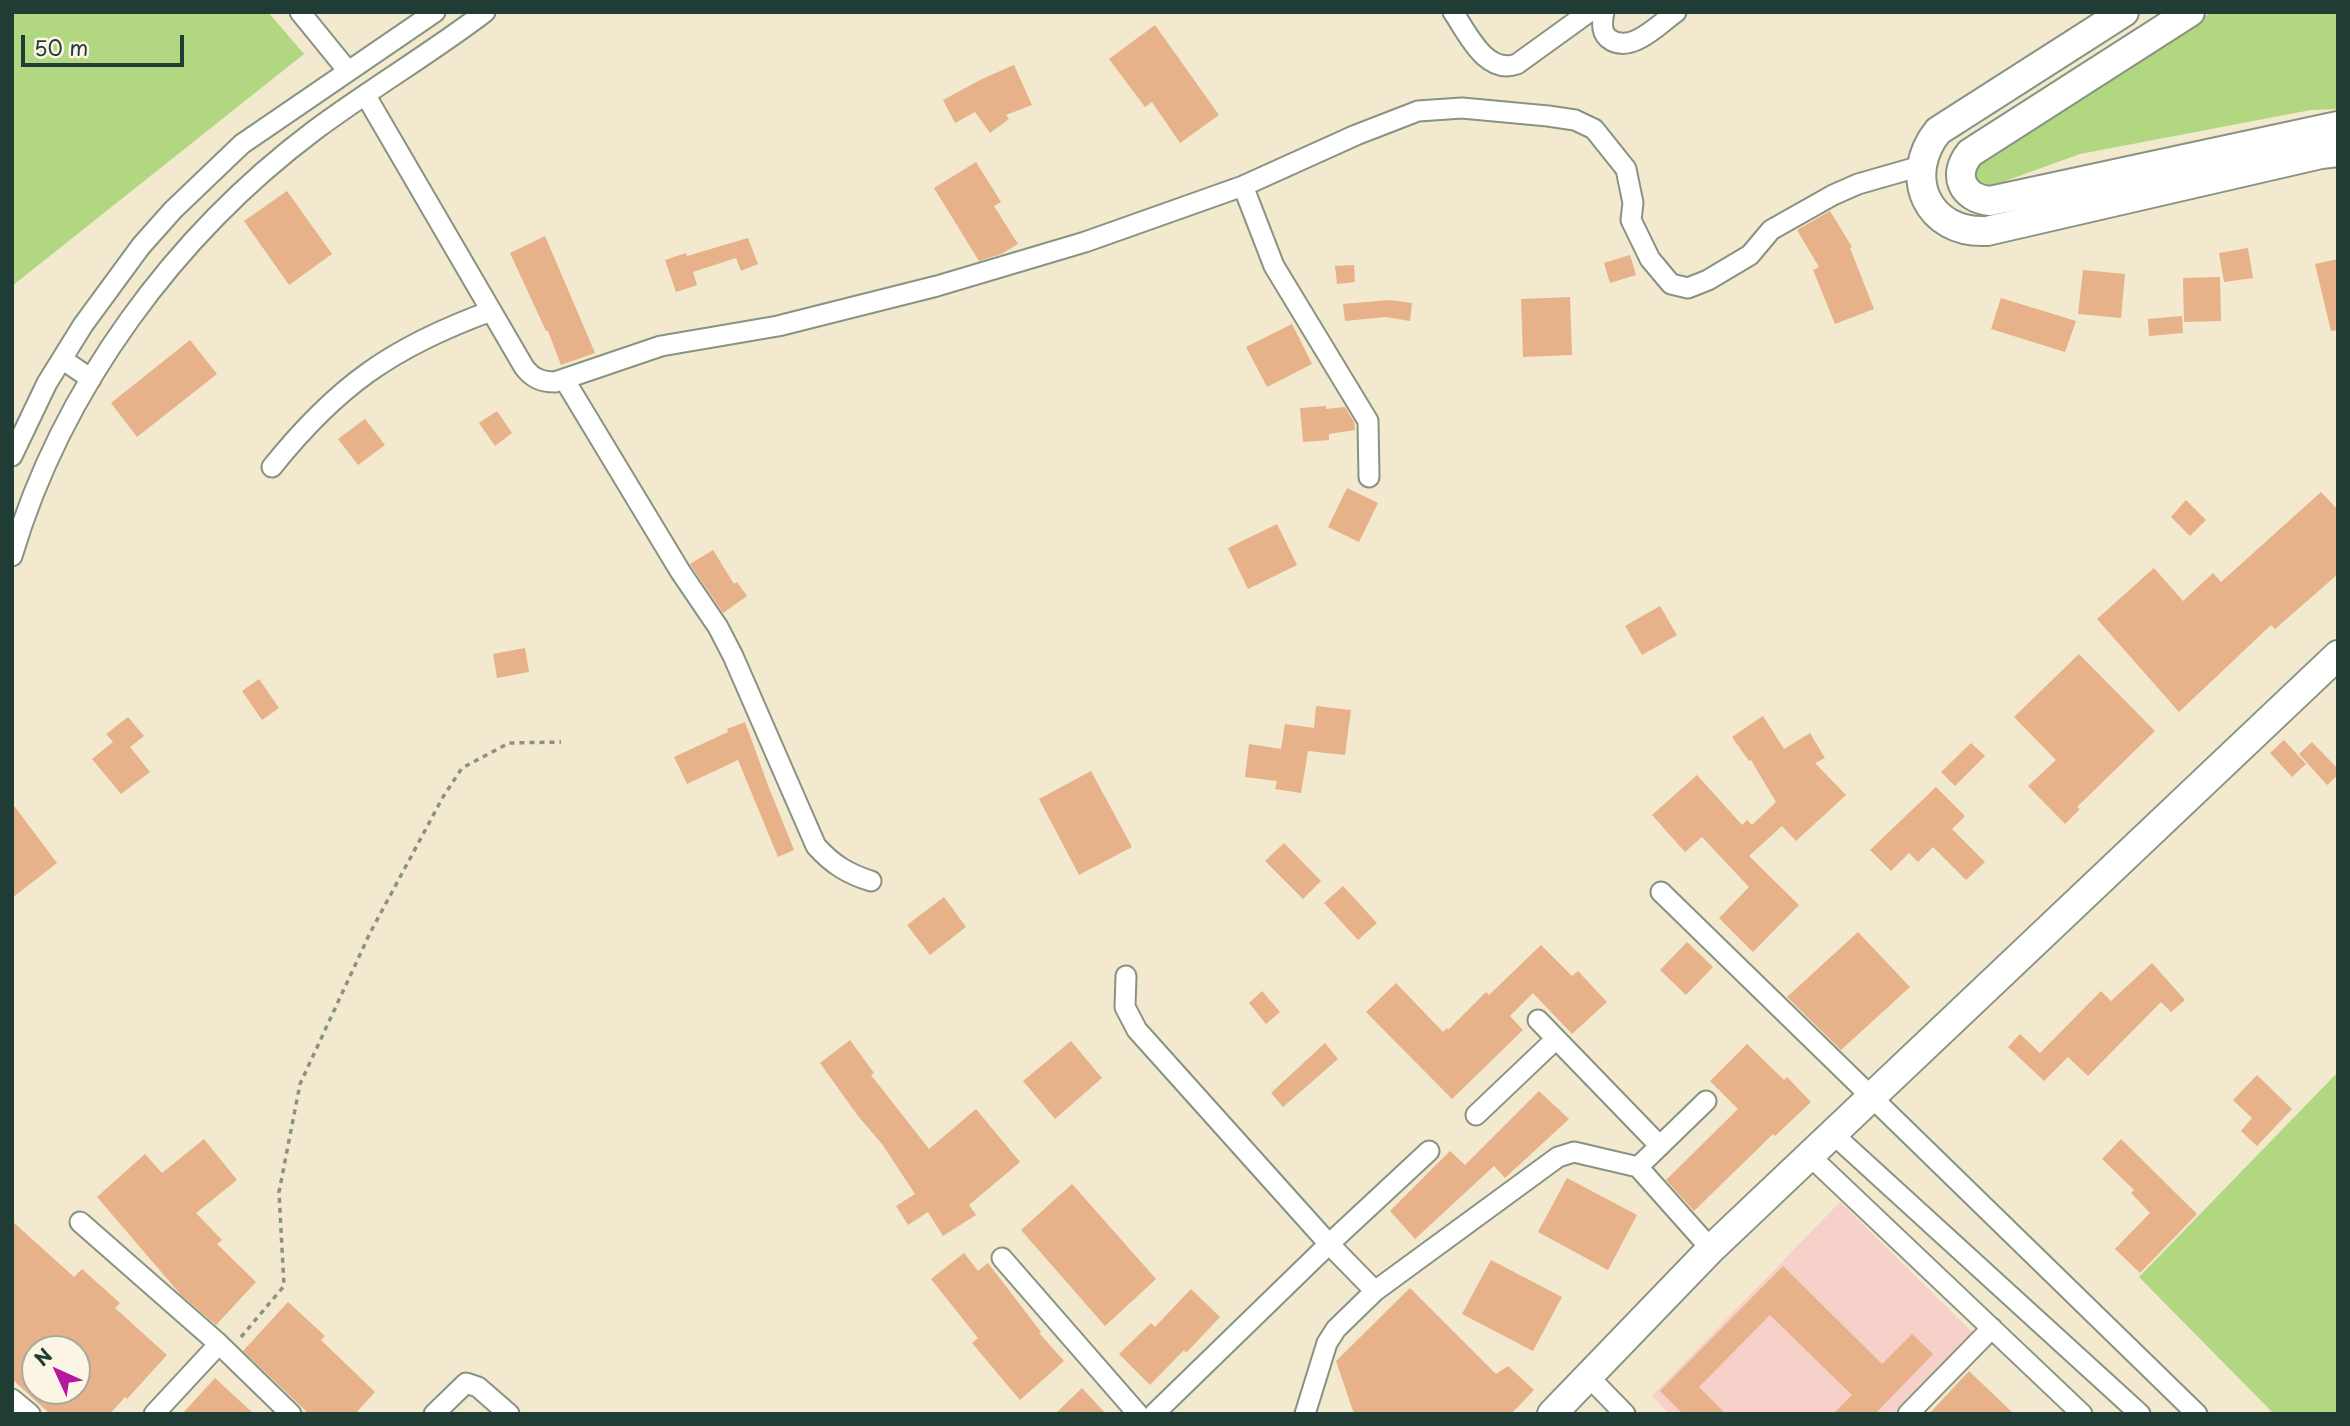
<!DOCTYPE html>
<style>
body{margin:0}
#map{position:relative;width:2350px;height:1426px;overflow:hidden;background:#f2e9ce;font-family:"Playpen Sans",sans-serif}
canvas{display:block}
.frame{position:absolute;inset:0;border:14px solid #1f3d34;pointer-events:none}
.north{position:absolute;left:21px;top:1335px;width:70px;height:70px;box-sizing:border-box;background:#fcf5e5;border:2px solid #a4ab9e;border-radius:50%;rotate:315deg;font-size:19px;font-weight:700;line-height:28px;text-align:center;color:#1f3d34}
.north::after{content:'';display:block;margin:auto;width:24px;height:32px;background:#b5179e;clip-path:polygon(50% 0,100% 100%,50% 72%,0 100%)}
.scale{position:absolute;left:21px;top:35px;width:163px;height:32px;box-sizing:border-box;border:4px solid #1f3d34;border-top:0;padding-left:9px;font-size:21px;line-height:24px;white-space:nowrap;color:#1f3d34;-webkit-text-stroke:5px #fcf5e5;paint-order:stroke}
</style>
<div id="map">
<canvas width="2350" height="1426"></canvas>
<div class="frame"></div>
<div class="north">N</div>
<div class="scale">50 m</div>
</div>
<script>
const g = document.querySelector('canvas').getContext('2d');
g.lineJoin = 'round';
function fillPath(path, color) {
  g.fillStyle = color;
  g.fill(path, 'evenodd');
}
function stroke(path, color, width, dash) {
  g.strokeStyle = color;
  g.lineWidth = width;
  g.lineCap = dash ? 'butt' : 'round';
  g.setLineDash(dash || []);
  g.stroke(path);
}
const built = new Path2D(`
 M1840,1202L1973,1333L1892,1414H1669L1652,1396Z`);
const green = new Path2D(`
 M12,12H268L304,54L12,286Z
 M2212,12H2338V109L2311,110L2080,154L1983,189L1966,170L1975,160Z
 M2338,1072V1414H2274L2139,1277Z`);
const building = new Path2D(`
 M1155,25L1219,115L1180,143L1152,102L1145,107L1109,59Z
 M1014,65L1032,105L1006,115L1009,119L990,133L975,112L955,123L943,100L982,79Z
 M976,162L1001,202L994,206L1018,244L1001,254L979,261L934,188Z
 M287,191L332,254L289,285L244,221Z
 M1830,211L1852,247L1850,248L1874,309L1835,324L1813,270L1819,267L1797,230Z
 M545,236L595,353L561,365L548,331H546L510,253Z
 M748,238L758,264L741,271L736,258L693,272L697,285L676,292L665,260L686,253L687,256Z
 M2248,248L2253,278L2224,282L2219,253Z
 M1630,255L1636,275L1610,283L1604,263Z
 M2338,259V330L2331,331L2315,264Z
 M1354,265L1355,282L1337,284L1335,266Z
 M2083,270L2125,274L2121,318L2078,314Z
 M2220,277L2221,321L2184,322L2183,278Z
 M1570,297L1572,355L1523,357L1521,299Z
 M2001,298L2076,321L2065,352L1991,329Z
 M1390,300L1412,303L1410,321L1386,317L1345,321L1343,304Z
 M2182,316L2183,333L2149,336L2148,319Z
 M1292,324L1312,364L1267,387L1246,347Z
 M190,340L217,374L137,437L111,403Z
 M1326,406V409L1345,407L1354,422L1355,430L1329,434V440L1303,442L1300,408Z
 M497,411L512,433L495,446L479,423Z
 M365,419L385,445L358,465L338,439Z
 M1347,488L1378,503L1359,542L1328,527Z
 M2321,492L2338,510V574L2275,629L2271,625L2179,712L2097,619L2154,568L2183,601L2213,573L2221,582Z
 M2186,500L2206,520L2190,536L2171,517Z
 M1277,524L1297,565L1248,589L1228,548Z
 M713,550L734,584L737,582L747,596L723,613L690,564Z
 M1660,606L1677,635L1642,655L1625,626Z
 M525,648L529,672L497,678L493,654Z
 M2079,654L2155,731L2077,807L2080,809L2065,824L2028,786L2056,760L2014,717Z
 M259,679L279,708L262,720L242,691Z
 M1316,706L1351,710L1345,755L1308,751L1301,793L1275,789L1277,781L1245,777L1249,744L1281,749L1285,724L1314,728Z
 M1763,716L1784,749L1810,733L1825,758L1815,763L1846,795L1796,841L1782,826L1749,856L1799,905L1753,952L1719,918L1749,887L1702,837L1685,852L1652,815L1697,775L1742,825L1747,820L1752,825L1776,802L1751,760L1749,761L1732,737Z
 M128,717L144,736L130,747L150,772L121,794L92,759L113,742L106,734Z
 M745,722L769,788L794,850L778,857L738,760L687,784L674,757L728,732L727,729Z
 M2284,740L2306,764L2292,777L2270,753Z
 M2312,742L2338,769V775L2327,785L2299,754Z
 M1971,743L1985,756L1955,786L1941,772Z
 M1091,771L1132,847L1079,875L1039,799Z
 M1936,787L1965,816L1952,829L1985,862L1966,880L1933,847L1918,862L1909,853L1891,871L1870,850Z
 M12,803L57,863L12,898Z
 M1284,843L1321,881L1303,899L1265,861Z
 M1343,886L1377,923L1358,940L1324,903Z
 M944,897L966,927L930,955L907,925Z
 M1858,932L1910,987L1841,1050L1787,997Z
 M1687,942L1713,967L1686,995L1660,970Z
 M1541,945L1572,976L1578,971L1607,1002L1572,1034L1533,993L1510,1016L1523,1030L1452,1099L1366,1012L1396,983L1443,1032L1447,1028L1448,1030L1486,992L1489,995Z
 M2152,963L2185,1000L2171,1012L2161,1002L2088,1076L2068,1057L2044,1081L2008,1047L2020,1034L2040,1053L2101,991L2111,1001Z
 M1262,991L1280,1012L1266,1024L1249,1003Z
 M850,1040L874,1073L871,1075L929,1149L976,1109L1020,1162L969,1205L976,1215L943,1236L928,1212L908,1225L896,1206L915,1194L882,1144L858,1116L820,1063Z
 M1071,1041L1102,1078L1055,1119L1023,1081Z
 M1325,1043L1338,1059L1283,1107L1271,1093Z
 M1747,1044L1784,1080L1787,1077L1811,1102L1775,1136L1773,1134L1694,1211L1666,1180L1738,1109L1710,1081Z
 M2257,1075L2292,1109L2257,1146L2241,1131L2252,1118L2233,1100Z
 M1539,1091L1569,1119L1505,1178L1494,1166L1415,1239L1390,1211L1450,1151L1465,1165Z
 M204,1139L237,1180L196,1213L222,1240L217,1244L256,1282L216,1325L181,1295L97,1197L145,1154L162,1173Z
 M2121,1139L2197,1214L2140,1273L2115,1249L2150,1213L2131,1193L2134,1190L2102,1159Z
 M1567,1178L1637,1215L1608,1270L1538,1232Z
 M1072,1184L1156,1279L1105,1326L1021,1230Z
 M12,1221L74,1277L82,1269L120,1303L115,1308L167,1355L127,1399L125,1397L110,1414H50L12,1379ZM35,1349H77V1391H35Z
 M964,1253L978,1271L988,1263L1041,1332L1039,1333L1064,1361L1020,1400L972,1343L978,1338L931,1279Z
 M1491,1260L1562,1297L1533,1351L1462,1314Z
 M1783,1266L1882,1364L1912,1334L1933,1354L1875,1414H1833L1852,1395L1770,1315L1699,1387L1726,1414H1683L1660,1391Z
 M1410,1288L1496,1374L1508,1366L1534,1390L1511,1414H1354L1336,1361Z
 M1191,1289L1220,1317L1186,1353L1184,1350L1150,1385L1119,1354L1151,1323L1155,1327Z
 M288,1302L325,1336L321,1340L375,1392L355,1414H309L243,1351Z
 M1969,1371L2014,1414H1929Z
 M215,1378L254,1414H182Z
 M1082,1388L1106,1414H1055Z`);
const path = new Path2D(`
 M241,1337L284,1286L279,1192L300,1084L370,933L443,797L462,768L509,743L561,742`);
const minor = new Path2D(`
 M300,12L348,71
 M1453,12C1468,34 1486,75 1517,64L1589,12
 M1604,12C1602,21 1601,32 1608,38C1630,56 1659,24 1676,12
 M366,96L524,367C532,378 541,382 555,382L661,346L778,326L937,286L1085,242L1243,186L1356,135L1418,111L1462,108L1548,116L1575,120L1594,129L1626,169L1633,203L1631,220L1650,259L1671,284L1688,288L1708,280L1750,255L1771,230L1833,195L1858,184L1921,166
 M1243,186L1274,266L1368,421L1369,477
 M62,359L91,379
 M564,379L680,571L718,627L733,656L816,846C832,864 848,874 871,881
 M12,456L47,383L83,325L141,246L173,210L242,144L435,12
 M272,467C337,386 392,347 491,311
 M12,556C62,388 175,235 315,130C370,89 430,54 485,12
 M1661,892L2197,1414
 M1126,976L1125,1007L1137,1030L1329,1244L1375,1291
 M1538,1020L1660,1146
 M1476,1115L1556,1039
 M1833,1134L2140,1414
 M1810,1156L2082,1414
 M1638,1167L1706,1101
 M80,1222L219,1344L291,1414
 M1002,1258L1138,1414
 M1588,1376L1625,1414
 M12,1399L30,1414
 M154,1414L219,1344
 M434,1414L466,1383L478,1387L509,1414
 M1154,1414L1329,1244L1429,1151
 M1305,1414L1327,1343L1336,1329L1375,1291L1558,1157L1574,1152L1638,1167L1711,1249
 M1908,1414L1992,1328`);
const secondary = new Path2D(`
 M2124,12L1938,131C1902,176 1927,234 1987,231L2321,154L2338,152
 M2190,12L1970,153C1952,175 1962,198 1990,201L2338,126
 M1552,1414L1711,1249L2338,655`);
fillPath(built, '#f7d1c9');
fillPath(green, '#b1d781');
fillPath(building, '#e7b18a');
stroke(minor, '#889381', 23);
stroke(secondary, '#889381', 32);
stroke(path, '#889381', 3.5, [5, 5]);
stroke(minor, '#fff', 19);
stroke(secondary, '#fff', 28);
</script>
